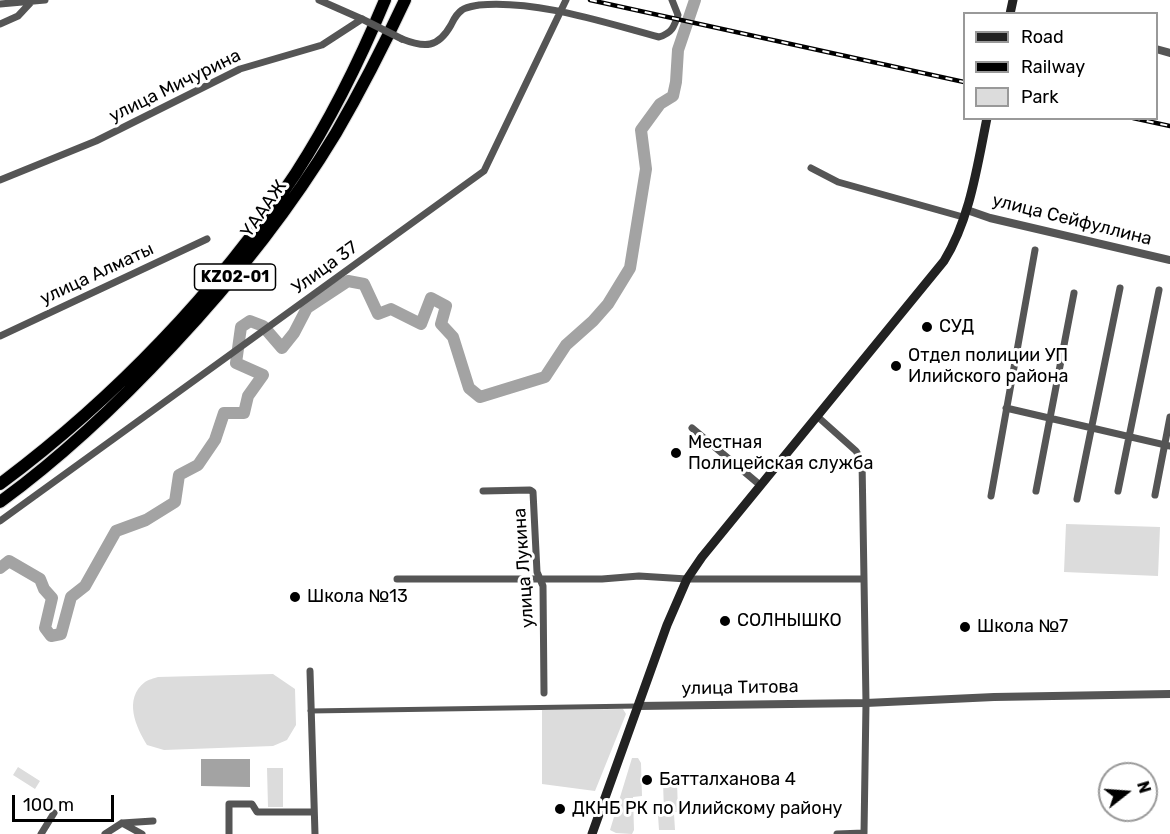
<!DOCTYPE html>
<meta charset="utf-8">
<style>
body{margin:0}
#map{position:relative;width:1170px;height:834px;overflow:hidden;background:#fff;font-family:Rubik,sans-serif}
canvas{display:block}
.legend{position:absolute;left:963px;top:12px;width:195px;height:108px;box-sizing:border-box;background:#fff;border:2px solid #999;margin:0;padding:8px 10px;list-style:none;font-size:18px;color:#000}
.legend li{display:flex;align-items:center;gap:12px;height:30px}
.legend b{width:30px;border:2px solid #999}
.north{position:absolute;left:1098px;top:762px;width:60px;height:60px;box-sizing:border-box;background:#fff;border:2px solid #999;border-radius:50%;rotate:73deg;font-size:16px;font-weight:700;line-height:24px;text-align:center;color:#000}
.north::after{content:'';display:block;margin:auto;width:21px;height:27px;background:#000;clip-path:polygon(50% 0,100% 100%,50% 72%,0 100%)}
.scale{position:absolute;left:12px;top:795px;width:102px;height:27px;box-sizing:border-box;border:3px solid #000;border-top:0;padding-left:8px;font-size:18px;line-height:21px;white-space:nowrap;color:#000;-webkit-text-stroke:4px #fff;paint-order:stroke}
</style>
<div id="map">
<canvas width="1170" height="834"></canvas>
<ul class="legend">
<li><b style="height:8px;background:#222"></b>Road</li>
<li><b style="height:8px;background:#000"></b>Railway</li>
<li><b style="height:16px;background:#dcdcdc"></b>Park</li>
</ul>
<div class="north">N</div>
<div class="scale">100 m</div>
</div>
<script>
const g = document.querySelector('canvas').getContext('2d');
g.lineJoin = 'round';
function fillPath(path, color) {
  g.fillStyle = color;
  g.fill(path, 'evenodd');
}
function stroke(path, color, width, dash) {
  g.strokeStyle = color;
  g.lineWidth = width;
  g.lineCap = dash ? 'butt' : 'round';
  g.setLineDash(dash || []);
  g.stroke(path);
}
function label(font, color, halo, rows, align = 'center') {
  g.font = font + ' Rubik,sans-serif';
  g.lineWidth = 6;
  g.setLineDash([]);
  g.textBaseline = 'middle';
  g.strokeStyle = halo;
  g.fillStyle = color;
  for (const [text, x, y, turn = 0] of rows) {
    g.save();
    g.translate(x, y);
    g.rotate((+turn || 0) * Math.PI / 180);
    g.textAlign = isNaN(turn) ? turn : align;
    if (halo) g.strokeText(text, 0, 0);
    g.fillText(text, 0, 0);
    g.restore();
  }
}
const green = new Path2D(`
 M1066,524L1160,527L1158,576L1064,572Z
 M273,674L295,689L296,725L287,740L273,746L164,750L147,745C136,727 123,699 145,682C148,680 154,678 158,677Z
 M623,709L626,714L595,791L542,784V710Z
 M632,758H638L641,763L642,796L633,797L634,830L632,834L616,833L610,830Z
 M18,767L40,781L35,789L13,775Z
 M267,768H283V807H268Z
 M677,781L678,812H664L663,782Z
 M674,814L675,830H659L658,815Z`);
const water = new Path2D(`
 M201,759H250V787L201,786Z`);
const river = new Path2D(`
 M0,568L9,561L40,579L44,589L52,598L45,628L51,636L61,634L71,597L85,586L116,531L146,520L175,502L179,475L198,465L215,440L224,413H244L248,396L263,375L236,363L241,327L250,321L263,326L282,348L294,333L307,308L348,281L364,284L378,314L391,309L421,324L431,298L446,306L441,324L453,337L469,388L480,397L545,377L566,345L593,321L608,304L630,268L646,169L641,130L660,104L673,96L676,82L678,50L695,0`);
const pedestrian = new Path2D(`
 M310,711L638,706`);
const minor = new Path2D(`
 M319,0L362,19
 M0,4L45,0
 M0,24L18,16L32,1
 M402,39C425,48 438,48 451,25C454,19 456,14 462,10C466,7 474,6 479,5C538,0 602,22 659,37C672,33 674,27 678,15L672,0
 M811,168L838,182L963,217
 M0,180L96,141L240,69L322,45L362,19
 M0,336L207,239
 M1006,408L1170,446
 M818,417L856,451L862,461L864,579
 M692,428L760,485
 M483,491L530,490L533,492L537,572L543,586L544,693
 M1036,491L1074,293
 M1118,491L1159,290
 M1155,495L1170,417
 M991,496L1035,250
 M1077,499L1120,288
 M0,521L484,171L566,0
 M397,579H602L639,576L687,579H864L866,703L864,833L837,834
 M310,671L315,834
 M122,823L142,834
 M41,834L54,813
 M105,834L122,823L153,821
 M229,834V804H252L257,812H314`);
const tertiary = new Path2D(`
 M1156,49L1170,53
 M967,210L990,218L1170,260
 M638,706L866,703L994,697L1170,694`);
const secondary = new Path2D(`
 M1010,14L1013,0
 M592,834L667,625L687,579L702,557L944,261C970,219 977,167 987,118`);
const motorway = new Path2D(`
 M0,484C114,399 217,292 296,173C331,119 360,60 385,0
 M0,502C63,456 119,403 172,346C234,280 289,211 336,133C361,90 384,45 405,0`);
const rail = new Path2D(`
 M590,0L964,82
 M1133,118L1170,126`);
const minorBridge = new Path2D(`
 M362,19L402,39`);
const markers = [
 [927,327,6,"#000"],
 [896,366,6,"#000"],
 [676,453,6,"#000"],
 [295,597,6,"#000"],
 [725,621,6,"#000"],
 [965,627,6,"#000"],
 [647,780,6,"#000"],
 [560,809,6,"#000"]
];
const shields = [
 [235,277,81]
];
const shieldNames = [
 ["KZ02-01",235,277]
];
const streetNames = [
 ["улица Мичурина",175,86,-26],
 ["ҮАААЖ",264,209,-55],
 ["улица Сейфуллина",1072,220,14],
 ["Улица 37",325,268,-36],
 ["улица Алматы",97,274,-25],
 ["улица Лукина",524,568,-94],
 ["улица Титова",740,688,-1]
];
const poiNames = [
 ["СУД",939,327],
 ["Отдел полиции УП",908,356],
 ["Илийского района",908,377],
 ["Местная",688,443],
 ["Полицейская служба",688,464],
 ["Школа №13",307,597],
 ["СОЛНЫШКО",737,621],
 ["Школа №7",977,627],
 ["Батталханова 4",659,780],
 ["ДКНБ РК по Илийскому району",572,809]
];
fillPath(green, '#dcdcdc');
fillPath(water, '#a3a3a3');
stroke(river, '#a3a3a3', 12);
stroke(motorway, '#dbdbdb', 14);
stroke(pedestrian, '#555', 5);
stroke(minor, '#555', 7);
stroke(tertiary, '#555', 8);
stroke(secondary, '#222', 9);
stroke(motorway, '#000', 12);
stroke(rail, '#000', 4.5);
stroke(rail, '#fff', 2, [7]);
stroke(minorBridge, '#555', 7);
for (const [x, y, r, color] of markers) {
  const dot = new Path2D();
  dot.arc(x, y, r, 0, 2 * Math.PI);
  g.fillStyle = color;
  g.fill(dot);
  stroke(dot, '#fff', 2);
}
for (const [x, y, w] of shields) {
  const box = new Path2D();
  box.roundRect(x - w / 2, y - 13, w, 26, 4.5);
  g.fillStyle = '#fff';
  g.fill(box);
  stroke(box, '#000', 1.5);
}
label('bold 16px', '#000', null, shieldNames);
label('18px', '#000', '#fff', streetNames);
label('18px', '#000', '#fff', poiNames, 'left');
</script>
